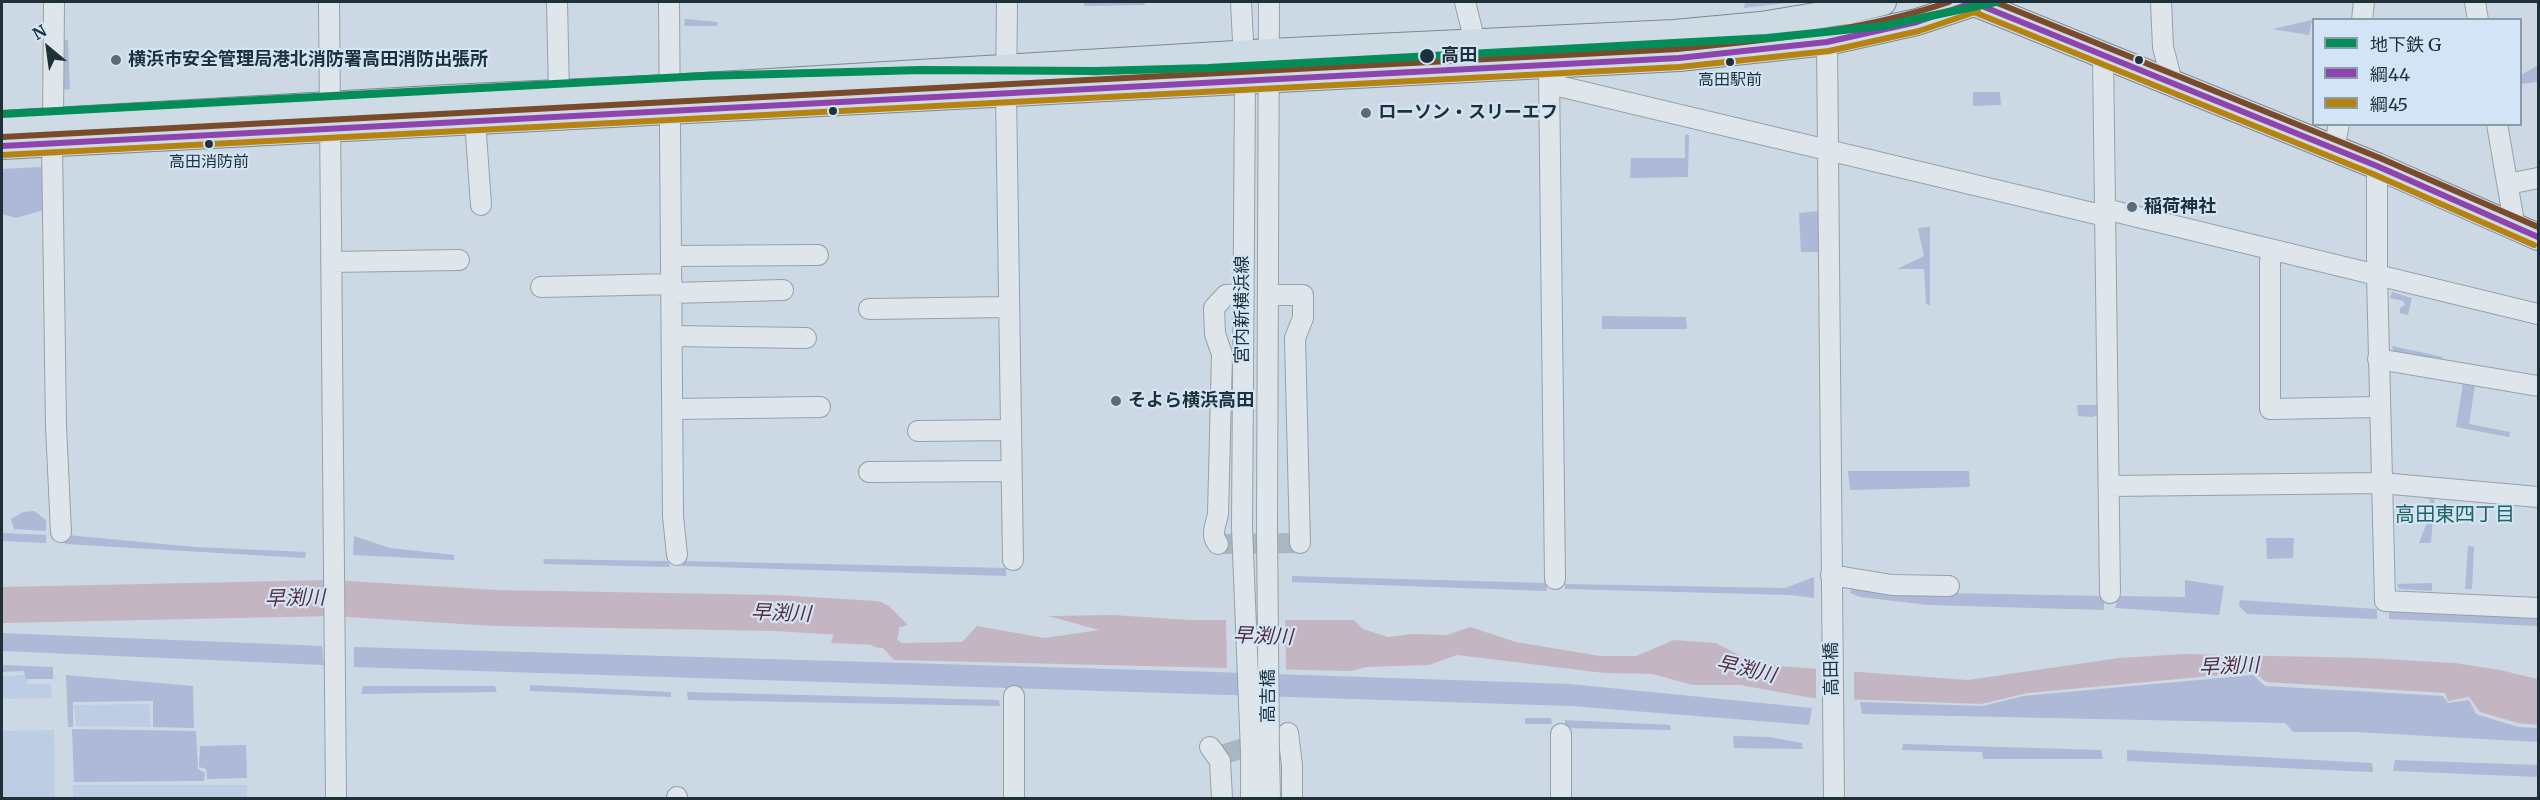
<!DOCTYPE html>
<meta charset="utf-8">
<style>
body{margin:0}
#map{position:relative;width:2540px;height:800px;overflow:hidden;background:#ccd9e4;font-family:Merriweather,"Noto Sans JP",serif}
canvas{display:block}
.frame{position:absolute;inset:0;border:3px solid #1e3138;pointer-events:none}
.legend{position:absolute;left:2312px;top:18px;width:210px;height:108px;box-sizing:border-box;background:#d2e4f5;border:2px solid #8a9ca9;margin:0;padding:8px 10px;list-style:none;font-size:18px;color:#1e3138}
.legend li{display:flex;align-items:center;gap:12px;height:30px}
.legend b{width:30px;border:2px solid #8a9ca9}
.north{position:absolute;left:18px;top:18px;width:60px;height:60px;-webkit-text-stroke:4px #d2e4f5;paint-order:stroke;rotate:331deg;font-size:16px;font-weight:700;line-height:24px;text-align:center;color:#1e3138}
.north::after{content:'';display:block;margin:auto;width:21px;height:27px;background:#1e3138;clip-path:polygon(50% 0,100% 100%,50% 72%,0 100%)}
</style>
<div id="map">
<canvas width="2540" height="800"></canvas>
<div class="frame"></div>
<ul class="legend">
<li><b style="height:8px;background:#048d58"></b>地下鉄 G</li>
<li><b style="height:8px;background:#8e44ad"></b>綱44</li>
<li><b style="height:8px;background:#b68311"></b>綱45</li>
</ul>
<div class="north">N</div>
</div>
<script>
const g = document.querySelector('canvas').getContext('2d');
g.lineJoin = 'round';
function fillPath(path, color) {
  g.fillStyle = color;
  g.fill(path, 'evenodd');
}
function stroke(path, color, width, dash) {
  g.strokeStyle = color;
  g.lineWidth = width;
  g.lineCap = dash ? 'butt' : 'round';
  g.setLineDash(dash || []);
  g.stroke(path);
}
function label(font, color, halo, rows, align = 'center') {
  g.font = font + ' Merriweather,"Noto Sans JP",serif';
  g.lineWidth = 4.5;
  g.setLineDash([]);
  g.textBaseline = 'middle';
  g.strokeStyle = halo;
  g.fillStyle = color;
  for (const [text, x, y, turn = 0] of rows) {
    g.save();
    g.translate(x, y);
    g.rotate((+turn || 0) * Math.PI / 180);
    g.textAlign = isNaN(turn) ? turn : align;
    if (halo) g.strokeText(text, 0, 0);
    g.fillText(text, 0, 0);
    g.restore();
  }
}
const farmland = new Path2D(`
 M25,675L28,684H51L52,698L2,699V676Z
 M149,704L151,727L76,726L74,705Z
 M54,730L55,798H2V731Z
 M73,785H247V798H73Z`);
const green = new Path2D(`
 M1084,2H1144L1145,5L1084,6Z
 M1745,2H1794L1744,8Z
 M685,19L718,22L717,26H684Z
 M2312,20L2309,35L2272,29Z
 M62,40H68L70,89L63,90Z
 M2538,65V82L2521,84V75Z
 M1973,92H2000L2001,105L1973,106Z
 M1685,134L1689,135L1688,177L1630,178L1631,158H1685Z
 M41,167L46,172L44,210L16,218L2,214V169Z
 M2164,203L2174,206V219L2130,209L2134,205L2156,208Z
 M1819,211L1820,252H1801L1799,213Z
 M1930,227V305L1926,304L1924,269H1897L1924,256L1918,228Z
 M2392,292L2412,298L2408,315L2400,313V308L2405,305L2403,301L2390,298Z
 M1602,316L1686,317L1687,329H1602Z
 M2392,346L2443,357L2441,363L2394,355Z
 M2463,383L2475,385L2469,424L2510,432L2509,437L2456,427Z
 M2077,405H2102V411L2093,417L2078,416Z
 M1848,471H1969L1970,487L1850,490Z
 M2406,489L2435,493L2431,543H2419L2428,520L2430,500Z
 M34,511L46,520V531L14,529L11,519L23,512Z
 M2,533L46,535V543L2,541Z
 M67,535L195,547L306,552L305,558L65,544Z
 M354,536L390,548L454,555V560L353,555Z
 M2266,538H2294L2293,558L2267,559Z
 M2468,546L2474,547L2472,589H2465Z
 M543,559L668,561L670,567L544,564Z
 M683,561L1006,568V576L682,566Z
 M1292,576L1547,583V591L1292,582Z
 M1814,577V598L1790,595L1565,589V584L1785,588Z
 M2185,580L2224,586L2219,615L2115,608L2119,596L2185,597Z
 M2432,583V591L2399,589L2397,584Z
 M1852,586L1894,592L2104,596V610L1928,605L1860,597L1850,593Z
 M2240,600L2377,609V619L2247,614L2239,606Z
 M2389,610L2538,617V626L2389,619Z
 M2,633L322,646L324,665L2,651Z
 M354,647L1215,672L1570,684L1812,708L1809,725L1571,706L354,667Z
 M2,665L53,667V679H26L24,671L2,672Z
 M66,675L193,686L194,728L153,727V701L73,702V727H68Z
 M2253,675L2265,686L2443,696L2448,703L2469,700L2476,714L2518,727L2538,728V742L2355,732H2293L2285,723L1862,714L1860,702L1983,706L2023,696Z
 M530,685L671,692V697L530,691Z
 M363,686H495L497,692L361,694Z
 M687,692L999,700L1000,706L688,700Z
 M1525,718H1551L1552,724H1525Z
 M1565,720L1670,725L1671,730L1565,728Z
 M72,729L196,731L198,769L205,773L204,781L74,782Z
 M1733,736L1769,737L1802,743L1803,749L1734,748Z
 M1903,744L2101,750L2103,759H1983L1982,752L1902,750Z
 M246,745L247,778L207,779L206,769L199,767L200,746Z
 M2127,750L2372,763L2373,772L2127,761Z
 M2395,760L2538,765V777L2393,771Z`);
const water = new Path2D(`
 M888,605L908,625L890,630L901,643L962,642L977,626L1045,638L1099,630L1048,616L1113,615L1190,620H1354L1363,629L1388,637L1412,634L1447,635L1470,627L1516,642L1600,656H1636L1674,640L1716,643L1748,660L1779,666L1968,680L2119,658L2184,654L2366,658L2455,663L2500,670L2538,679V725L2518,723L2480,712L2469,697L2448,701L2445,693L2266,682L2254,672L2028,693L1981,704L1812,698L1740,685H1693L1652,674L1604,673L1457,655L1429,665L1366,667L1351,671L894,660L880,645L831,643L841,607Z`);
const pier = new Path2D(`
 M1226,617H1285L1286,673L1227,672Z
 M1816,666L1854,669V702L1816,701Z`);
const river = new Path2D(`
 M2,605L331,598L496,608L776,613L875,619L881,630`);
const minorTunnel = new Path2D(`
 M1218,544L1300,543
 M1225,754L1265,741`);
const minor = new Path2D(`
 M329,2L336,798
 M557,2L559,94
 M669,2L673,516L677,555
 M1007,2L1006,93L1013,560
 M1241,2L1245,81L1242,527
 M1465,2L1475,42
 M2161,2L2163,47L2172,82
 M2475,2L2478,20
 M2362,20L2364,2
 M1827,42L1834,798
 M2103,54L2110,593
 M1549,73L1555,579
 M1550,84L2105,216
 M475,120L481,205
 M53,121L54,2
 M2497,124L2515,228
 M52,143L56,426L61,532
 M2334,148L2339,124
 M2377,166V275L2385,601L2538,608
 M2508,184L2538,178
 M2105,209L2538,314
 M672,256L818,255
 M2270,260V409L2379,407
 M331,262L459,260
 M541,287L672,284
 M672,293L783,290
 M1269,295H1303V318L1295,338L1300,543
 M869,309L1009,307
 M672,336L806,338
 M2378,359L2538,386
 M673,409L820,407
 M918,431L1010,430
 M869,472L1010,471
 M2109,486L2381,483L2538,497
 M1267,526L1269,2
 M1218,544C1210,535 1216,525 1218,514L1222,354L1215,334L1214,308L1226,295L1244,294
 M1831,575L1892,585L1949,586
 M1288,733L1292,765V798
 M1561,734V798
 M1210,747L1220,761L1222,798
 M1251,752V798
 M1269,757L1270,798
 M677,797V798
 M1014,798V696`);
const major = new Path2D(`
 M1972,2L2377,166L2538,237
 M2,124L449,98L669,88L1269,52L1674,33L1761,25L1846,11L1883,2
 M2,146L1679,58L1827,42L1917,22L1977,2`);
const minorBridge = new Path2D(`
 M1267,526L1269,757
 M1242,527L1251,752`);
const bus1 = new Path2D(`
 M1972,2L2377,166L2538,237
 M2,146L1679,58L1827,42L1917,22L1975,2`);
const bus2 = new Path2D(`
 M1969,10L2373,174L2534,245
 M2,155L1679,67L1829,51L1919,31L1978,11`);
const bus3 = new Path2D(`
 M1995,2L2380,158L2538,227
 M2,137L1678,49C1770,39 1861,32 1949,2`);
const metro1 = new Path2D(`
 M2,114L702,76L921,70L1096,71L1208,68L1767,38L1883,26L1996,2`);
const markers = [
 [1427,56,8,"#1e3138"],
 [116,60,6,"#5b6c74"],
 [2139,60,5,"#1e3138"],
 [1730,62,5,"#1e3138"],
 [833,111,5,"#1e3138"],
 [1366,113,6,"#5b6c74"],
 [209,144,5,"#1e3138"],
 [2132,207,6,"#5b6c74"],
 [1116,401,6,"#5b6c74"]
];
const busNames = [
 ["高田駅前",1730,80],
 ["高田消防前",209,162]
];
const stopNames = [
 ["高田",1441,56]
];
const poiNames = [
 ["横浜市安全管理局港北消防署高田消防出張所",128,60],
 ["ローソン・スリーエフ",1378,113],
 ["稲荷神社",2144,207],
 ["そよら横浜高田",1128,401]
];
const streetNames = [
 ["宮内新横浜線",1243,310,-90],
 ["高田橋",1832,669,-91],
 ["高吉橋",1269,696,-90]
];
const neighbourhoodNames = [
 ["高田東四丁目",2455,515]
];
const waterNames = [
 ["早渕川",295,599,-1],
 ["早渕川",781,614,2],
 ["早渕川",1263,637,2],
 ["早渕川",2229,667,-2],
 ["早渕川",1746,670,13]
];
fillPath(farmland, '#bdcde4');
fillPath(green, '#aeb8d7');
fillPath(water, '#c4b5c2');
fillPath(pier, '#ccd9e4');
stroke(river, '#c4b5c2', 36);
stroke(minorTunnel, '#a9b7c2', 20, [20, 10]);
stroke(minor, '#95a1a9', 22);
stroke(major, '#7c888f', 28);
stroke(minor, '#dee6ec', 20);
stroke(major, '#cfdbe4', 26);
stroke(minorBridge, '#95a1a9', 22, []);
stroke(minorBridge, '#dee6ec', 20);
stroke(bus1, '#8e44ad', 6);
stroke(bus2, '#b68311', 6);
stroke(bus3, '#7a4b2a', 6);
stroke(metro1, '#048d58', 8);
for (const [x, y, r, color] of markers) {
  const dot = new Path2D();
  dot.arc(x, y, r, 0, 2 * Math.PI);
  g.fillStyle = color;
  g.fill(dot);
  stroke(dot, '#d2e4f5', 2);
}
label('16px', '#1e3138', '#d2e4f5', busNames);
label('bold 18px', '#1e3138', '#d2e4f5', stopNames, 'left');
label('bold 18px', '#1e3138', '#d2e4f5', poiNames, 'left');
label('18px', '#1e3138', '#d2e4f5', streetNames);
label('20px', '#1d6463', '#d2e4f5', neighbourhoodNames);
label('italic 20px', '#582d39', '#d2e4f5', waterNames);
</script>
